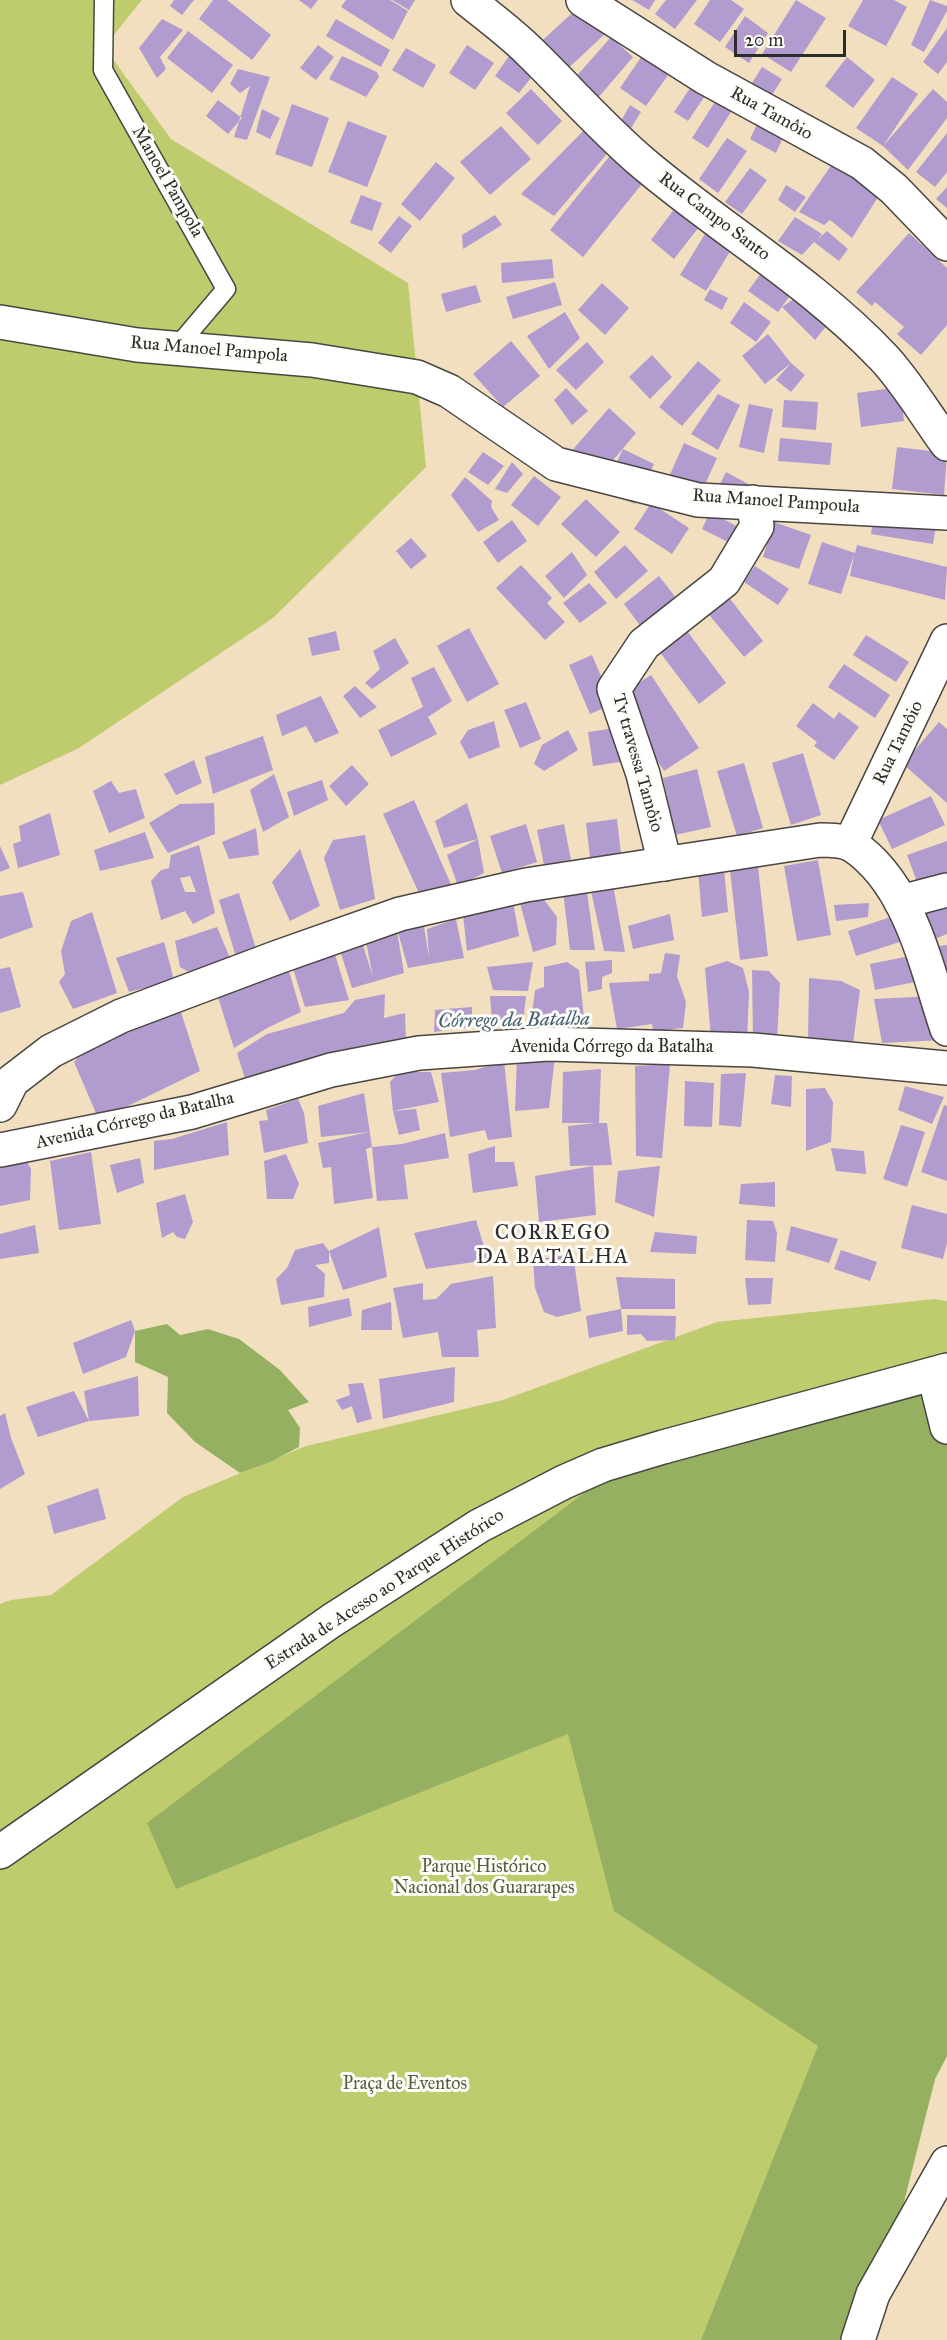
<!DOCTYPE html>
<meta charset="utf-8">
<style>
body{margin:0}
#map{position:relative;width:947px;height:2340px;overflow:hidden;background:#f1dfc0;font-family:"IM FELL Great Primer",serif}
canvas{display:block}
.scale{position:absolute;left:734px;top:30px;width:112px;height:27px;box-sizing:border-box;border:3px solid #2b2b2b;border-top:0;padding-left:8px;font-size:18px;line-height:21px;white-space:nowrap;color:#2b2b2b;-webkit-text-stroke:4px #fdfcf7;paint-order:stroke}
</style>
<div id="map">
<canvas width="947" height="2340"></canvas>
<div class="scale">20 m</div>
</div>
<script>
const g = document.querySelector('canvas').getContext('2d');
g.lineJoin = 'round';
function fillPath(path, color) {
  g.fillStyle = color;
  g.fill(path, 'evenodd');
}
function stroke(path, color, width, dash) {
  g.strokeStyle = color;
  g.lineWidth = width;
  g.lineCap = dash ? 'butt' : 'round';
  g.setLineDash(dash || []);
  g.stroke(path);
}
function label(font, color, halo, rows, align = 'center') {
  g.font = font + ' "IM FELL Great Primer",serif';
  g.lineWidth = 6;
  g.setLineDash([]);
  g.textBaseline = 'middle';
  g.strokeStyle = halo;
  g.fillStyle = color;
  for (const [text, x, y, turn = 0] of rows) {
    g.save();
    g.translate(x, y);
    g.rotate((+turn || 0) * Math.PI / 180);
    g.textAlign = isNaN(turn) ? turn : align;
    if (halo) g.strokeText(text, 0, 0);
    g.fillText(text, 0, 0);
    g.restore();
  }
}
const green = new Path2D(`
 M0,0H142L104,47L171,139L408,283L426,467L273,618L79,748L0,785Z
 M935,1299L947,1301V2056L935,2079L869,2340H0V1604L11,1600L51,1595L183,1497L306,1446L503,1400L717,1322Z`);
const forest = new Path2D(`
 M167,1324L180,1335L208,1329L239,1339L280,1370L309,1402L288,1410L300,1428L299,1447L270,1462L240,1473L195,1442L167,1413L168,1377L135,1362V1331Z
 M947,1384V2056L935,2079L869,2340H701L818,2046L614,1911L568,1734L176,1889L147,1823L616,1469Z`);
const building = new Path2D(`
 M174,0H194L182,15L170,6Z
 M213,0H227L271,35L252,60L199,19Z
 M299,0H318L311,9Z
 M346,0H390L408,11L393,40L341,7Z
 M392,0H415L409,10Z
 M632,0H655L649,10Z
 M666,0H697L675,29L655,14Z
 M710,0H731L744,9L720,42L694,24Z
 M796,0L826,18L791,72L762,54Z
 M863,0H894L907,7L886,46L848,26Z
 M930,0L947,6V11L924,52L911,45Z
 M581,5L606,33L561,75L535,47Z
 M745,16L768,33L749,63L725,47Z
 M162,19L183,30L160,57L166,69L157,78L139,48Z
 M336,19L390,50L381,67L326,36Z
 M947,28V62L938,74L923,62Z
 M188,31L233,65L212,93L167,58Z
 M611,37L633,57L597,99L574,79Z
 M318,45L334,57L316,80L300,68Z
 M467,45L494,63L475,90L449,73Z
 M406,48L436,65L423,88L392,70Z
 M514,49L538,69L519,93L495,76Z
 M644,53L671,71L646,106L620,88Z
 M342,56L377,72L379,77L366,97L329,79Z
 M847,57L875,80L853,108L825,86Z
 M762,67L782,79L772,95L752,83Z
 M238,69L270,77L247,140L234,137L250,86L240,93L230,84Z
 M892,77L918,94L883,146L933,89L947,102V118L908,170L883,146L856,128Z
 M697,78L711,87L688,121L674,112Z
 M531,89L562,121L538,145L506,113Z
 M720,94L736,104L708,148L692,138Z
 M218,100L242,118L228,134L206,116Z
 M292,104L329,118L312,167L275,154Z
 M630,105L641,112L631,128L621,121Z
 M262,109L280,118L270,139L256,132Z
 M348,121L387,136L367,187L328,172Z
 M593,121L617,142L554,216L521,194Z
 M758,122L784,135L776,153L750,139Z
 M501,126L531,159L490,195L460,162Z
 M947,133V172L935,187L916,172Z
 M727,138L747,151L718,193L699,179Z
 M613,152L646,179L583,257L550,230Z
 M837,157L885,186L852,238L830,220L824,225L799,212Z
 M436,162L455,178L420,221L401,204Z
 M750,168L767,180L742,214L725,202Z
 M786,185L806,197L795,212L778,200Z
 M947,187V208L936,199Z
 M361,195L382,203L372,231L350,223Z
 M675,208L699,227L674,259L651,240Z
 M495,215L502,225L463,249L462,235Z
 M399,216L412,226L391,253L378,243Z
 M795,217L822,234L817,240L827,231L848,249L839,261L814,242L802,255L778,241Z
 M711,224L737,240L706,291L680,275Z
 M909,233L947,268V325L921,355L897,334L904,327L875,302L872,306L856,292Z
 M552,259L554,278L502,283L501,263Z
 M770,261L800,282L778,312L748,291Z
 M555,282L562,305L513,319L506,297Z
 M602,283L629,308L605,335L578,310Z
 M476,285L481,302L446,312L441,294Z
 M710,289L728,298L722,310L704,300Z
 M804,292L836,314L815,340L782,307Z
 M744,302L771,322L756,342L730,323Z
 M565,312L580,338L549,369L527,336Z
 M768,334L791,363L805,375L791,392L776,380L791,363L765,384L742,356Z
 M511,341L540,376L503,407L473,374Z
 M587,342L604,362L576,390L556,370Z
 M652,355L672,377L650,399L629,377Z
 M698,361L721,380L682,426L659,407Z
 M900,387L904,421L861,427L857,393Z
 M566,388L588,411L572,425L554,400Z
 M718,394L740,405L718,450L691,434Z
 M784,400L818,402L816,430L782,427Z
 M749,404L773,409L764,453L739,447Z
 M609,408L636,433L598,478L569,454Z
 M780,438L832,443L830,465L778,461Z
 M684,443L717,458L698,500L665,486Z
 M897,447L947,453L944,495L892,489Z
 M623,449L654,464L635,504L603,490Z
 M483,452L504,466L488,485L468,472Z
 M512,462L523,474L507,493L495,489Z
 M726,472L752,486L738,513L712,500Z
 M534,476L561,497L538,526L511,505Z
 M465,477L492,501L491,507L499,520L478,532L451,495Z
 M586,499L620,532L596,557L561,524Z
 M651,503L689,528L672,554L634,529Z
 M876,503L938,513L933,544L871,534Z
 M710,512L744,530L736,546L702,529Z
 M512,520L527,541L498,563L483,542Z
 M774,522L811,535L799,569L763,557Z
 M411,538L427,556L411,569L396,551Z
 M822,542L855,553L857,545L947,567L945,600L850,576L854,555L841,594L808,584Z
 M625,545L648,571L616,599L594,572Z
 M572,552L587,575L564,598L545,576Z
 M521,565L552,598L547,603L565,622L545,640L496,588Z
 M755,566L789,589L778,605L744,582Z
 M659,576L684,608L648,636L624,604Z
 M589,583L607,603L580,623L563,603Z
 M727,595L763,641L744,657L706,611Z
 M681,623L726,683L699,704L653,643Z
 M469,628L499,684L467,702L437,646Z
 M336,631L340,650L312,656L308,638Z
 M866,635L909,662L896,682L853,655Z
 M395,638L409,663L372,689L365,683L380,669L373,651Z
 M592,655L613,704L590,714L569,665Z
 M844,664L890,695L875,718L828,687Z
 M434,667L452,701L428,717L437,734L391,757L378,730L423,707L411,678Z
 M651,675L699,748L664,771L617,697Z
 M355,686L377,707L360,718L343,696Z
 M321,696L339,733L315,743L306,726L282,736L276,715Z
 M526,702L541,739L520,748L504,710Z
 M813,703L834,719L839,712L859,727L834,760L814,746L817,742L796,726Z
 M494,721L500,747L469,759L460,742L468,730Z
 M939,722L947,729V803L903,764Z
 M622,727L627,761L593,766L588,732Z
 M568,730L578,750L544,771L534,764L542,745Z
 M263,736L273,770L213,794L205,757Z
 M803,753L821,815L791,825L772,763Z
 M194,760L202,783L176,795L164,774Z
 M744,763L763,828L737,836L717,771Z
 M352,765L369,784L346,806L329,786Z
 M697,769L711,827L675,835L663,778Z
 M274,774L289,817L263,832L250,790Z
 M322,780L328,800L294,816L287,792Z
 M111,781L119,793L136,789L145,818L109,833L93,791Z
 M931,796L945,825L892,849L878,820Z
 M414,800L453,889L423,902L383,814Z
 M214,803L215,834L168,853L149,823L180,804Z
 M467,803L478,839L444,848L435,821Z
 M50,813L60,855L18,868L13,844L21,841L19,826Z
 M617,819L621,854L590,858L586,823Z
 M526,824L537,862L502,873L490,836Z
 M564,824L571,860L544,865L537,830Z
 M256,828L259,855L229,859L222,842Z
 M145,832L154,858L100,871L94,850Z
 M365,835L375,899L340,910L324,858L333,840Z
 M478,839L484,873L458,886L447,855Z
 M947,841V877L919,887L907,855Z
 M199,845L215,913L193,924L185,911L161,920L151,881L161,870L169,868L171,855ZM190,876L196,892H185L180,878Z
 M0,846L10,868L0,872Z
 M300,849L320,906L290,921L272,882Z
 M818,860L831,935L797,941L784,866Z
 M758,867L768,956L740,960L730,870Z
 M724,869L728,912L702,917L698,871Z
 M612,879L625,952L604,951L591,891Z
 M586,885L595,950H570L563,891Z
 M23,892L33,927L0,939V896Z
 M239,893L256,949L235,954L219,900Z
 M539,893L557,917L556,945L533,952L519,899Z
 M947,893V934L935,939L922,903Z
 M513,901L519,936L467,951L463,915Z
 M869,903L868,917L836,921L834,905Z
 M92,912L117,993L73,1009L59,982L65,974L61,951L71,921Z
 M670,914L674,940L633,949L628,926Z
 M897,915L906,940L856,956L848,931Z
 M456,919L464,958L408,968L396,925L423,920L429,958L427,929Z
 M396,925L404,973L352,988L338,944L361,939L373,977L365,937Z
 M217,927L230,958L189,972L180,967L175,941Z
 M164,942L174,980L129,992L116,958Z
 M947,945V971H946L939,946Z
 M333,948L349,1000L305,1007L290,959Z
 M665,953L680,955L677,976L686,1002L683,1028L653,1031L652,1024L617,1029L609,983L649,981V974L661,973Z
 M915,955L920,981L875,990L870,964Z
 M612,960V973L602,977V989L588,992L585,962Z
 M727,961L743,968L749,992L747,1042L711,1038L705,968Z
 M533,962L528,991L493,990L487,967Z
 M567,962L579,970L585,1027L531,1022L535,990L544,987V967Z
 M287,964L301,1012L269,1027L234,1048L216,991Z
 M10,967L21,1007L0,1013V969Z
 M752,970L769,971L780,983L777,1041L753,1040Z
 M809,978L841,981L860,990L853,1044L808,1042Z
 M385,994L384,1018L405,1013L406,1041L246,1082L237,1053L267,1034L344,1013L355,1000Z
 M490,996H526L523,1022L492,1021Z
 M933,996L943,1040L882,1043L874,999Z
 M178,1003L200,1071L99,1120L74,1062L95,1038Z
 M472,1007V1027L434,1032L435,1010Z
 M555,1056L549,1108L515,1111L517,1057Z
 M504,1061L512,1137L488,1140L485,1130L450,1137L441,1073L475,1070Z
 M670,1064L662,1158L636,1156L635,1066Z
 M601,1069L599,1123H607L612,1165L570,1166L568,1126L596,1123H562L563,1072Z
 M399,1072H431L439,1102L393,1111L416,1109L420,1130L399,1135L393,1111L390,1082Z
 M746,1073L741,1127L719,1125L721,1074Z
 M775,1075L792,1076L791,1107L771,1104Z
 M685,1081L714,1083L712,1127L684,1126Z
 M905,1086L944,1097L932,1124L898,1110Z
 M825,1088L833,1102L831,1142L806,1151V1089Z
 M364,1093L372,1147L366,1149L373,1198L334,1204L331,1167L323,1168L318,1143L369,1132L321,1137L318,1106Z
 M298,1099L304,1113L308,1143L264,1153L259,1121L268,1120L266,1110Z
 M944,1105L947,1106V1181L921,1172Z
 M227,1122L229,1155L154,1170V1141L172,1139Z
 M901,1125L925,1132L907,1187L883,1179Z
 M445,1133L449,1158L404,1165L408,1199L377,1201L372,1147L402,1144Z
 M495,1146V1162H514L518,1186L473,1193L468,1154Z
 M831,1148L864,1151L866,1174L836,1171Z
 M91,1152L101,1224L59,1230L50,1161Z
 M286,1154L299,1184L293,1199H267L264,1161Z
 M140,1158L144,1183L117,1193L110,1165Z
 M27,1162L31,1169L30,1200L0,1206V1168Z
 M593,1166L596,1215L539,1222L535,1176Z
 M660,1166L654,1217L615,1202L618,1171Z
 M775,1182V1207L739,1204L741,1184Z
 M185,1194L193,1222L185,1239L177,1237L173,1232L162,1238L156,1203Z
 M912,1205L947,1214V1243L943,1259L901,1248Z
 M476,1220L488,1260L426,1269L414,1233Z
 M747,1220L773,1221L777,1233L775,1262L745,1260Z
 M35,1225L39,1253L0,1259V1234Z
 M791,1226L838,1239L829,1263L786,1250Z
 M379,1227L387,1277L343,1290L329,1251Z
 M655,1232L697,1236L696,1254L650,1252Z
 M323,1243L329,1251V1263L315,1265L325,1274L324,1297L281,1305L276,1279L287,1268L295,1250Z
 M841,1250L877,1262L870,1281L834,1269Z
 M573,1254L581,1311L557,1317L544,1312L535,1288L533,1260Z
 M493,1276L496,1328L477,1330L479,1357H442L438,1332L403,1338L393,1288L423,1283V1300L436,1299L451,1284Z
 M616,1277L675,1279V1309H621Z
 M745,1278H773L771,1304L748,1305Z
 M349,1298L352,1316L309,1327L308,1307Z
 M391,1302L392,1330H361L362,1310Z
 M621,1309L623,1331L589,1338L586,1316Z
 M627,1315L676,1316L675,1340L647,1341L641,1334L627,1335Z
 M131,1320L135,1331L126,1357L83,1374L73,1343Z
 M455,1367L454,1402L383,1419L379,1379Z
 M138,1376L139,1416L89,1421L84,1391Z
 M363,1383L372,1419L357,1423L352,1406L342,1410L336,1400L350,1395L348,1384Z
 M74,1391L89,1421L38,1437L26,1407Z
 M5,1413L11,1438L25,1474L0,1489V1416Z
 M98,1488L106,1519L54,1534L47,1506Z`);
const lane = new Path2D(`
 M104,0L103,70L226,289L176,348`);
const street = new Path2D(`
 M468,0C489,17 511,33 530,52C568,89 603,129 643,163C722,230 812,282 883,357C906,381 927,417 947,444
 M583,0L706,78L862,163L894,189L947,244
 M0,322L137,345L312,360L417,377L449,391L556,464L698,500L947,513
 M850,844L947,641
 M665,864L643,774L614,689L644,644L724,581L757,526L753,502
 M901,902L947,890
 M934,1374L947,1427
 M858,2340L873,2294L947,2163`);
const secondary = new Path2D(`
 M0,1105L12,1081L51,1051L121,1016L278,957L400,914L526,885L820,840C830,840 843,840 852,845C910,883 926,967 947,1029
 M0,1150L192,1112L331,1070L419,1053L548,1044L753,1050L947,1068
 M0,1852L331,1621L479,1526L564,1482L603,1465L663,1447L947,1370`);
const streetNames = [
 ["Rua Tamôio",771,114,29],
 ["Manoel Pampola",167,182,60],
 ["Rua Campo Santo",714,217,37],
 ["Rua Manoel Pampola",209,350,5],
 ["Rua Manoel Pampoula",776,502,4],
 ["Rua Tamôio",899,743,-64],
 ["Tv travessa Tamôio",637,763,74],
 ["Avenida Córrego da Batalha",612,1048],
 ["Avenida Córrego da Batalha",135,1121,-13],
 ["Estrada de Acesso ao Parque Histórico",385,1590,-33]
];
const parkNames = [
 ["Parque Histórico",484,1868],
 ["Nacional dos Guararapes",484,1889],
 ["Praça de Eventos",405,2085]
];
const waterNames = [
 ["Córrego da Batalha",514,1021,-1]
];
const quarterNames = [
 ["CORREGO",553,1234],
 ["DA BATALHA",553,1258]
];
fillPath(green, '#becc6e');
fillPath(forest, '#96b061');
fillPath(building, '#b29bce');
stroke(lane, '#494641', 21);
stroke(street, '#494641', 36);
stroke(secondary, '#494641', 36);
stroke(lane, '#fff', 18);
stroke(street, '#fff', 33);
stroke(secondary, '#fff', 33);
label('18px', '#2b2b2b', '#fdfcf7', streetNames);
label('18px', '#575b3f', '#fdfcf7', parkNames);
label('italic 20px', '#415f72', '#fdfcf7', waterNames);
g.letterSpacing = '1.5px';
label('21px', '#2b2b2b', '#fdfcf7', quarterNames);
g.letterSpacing = '0px';
</script>
